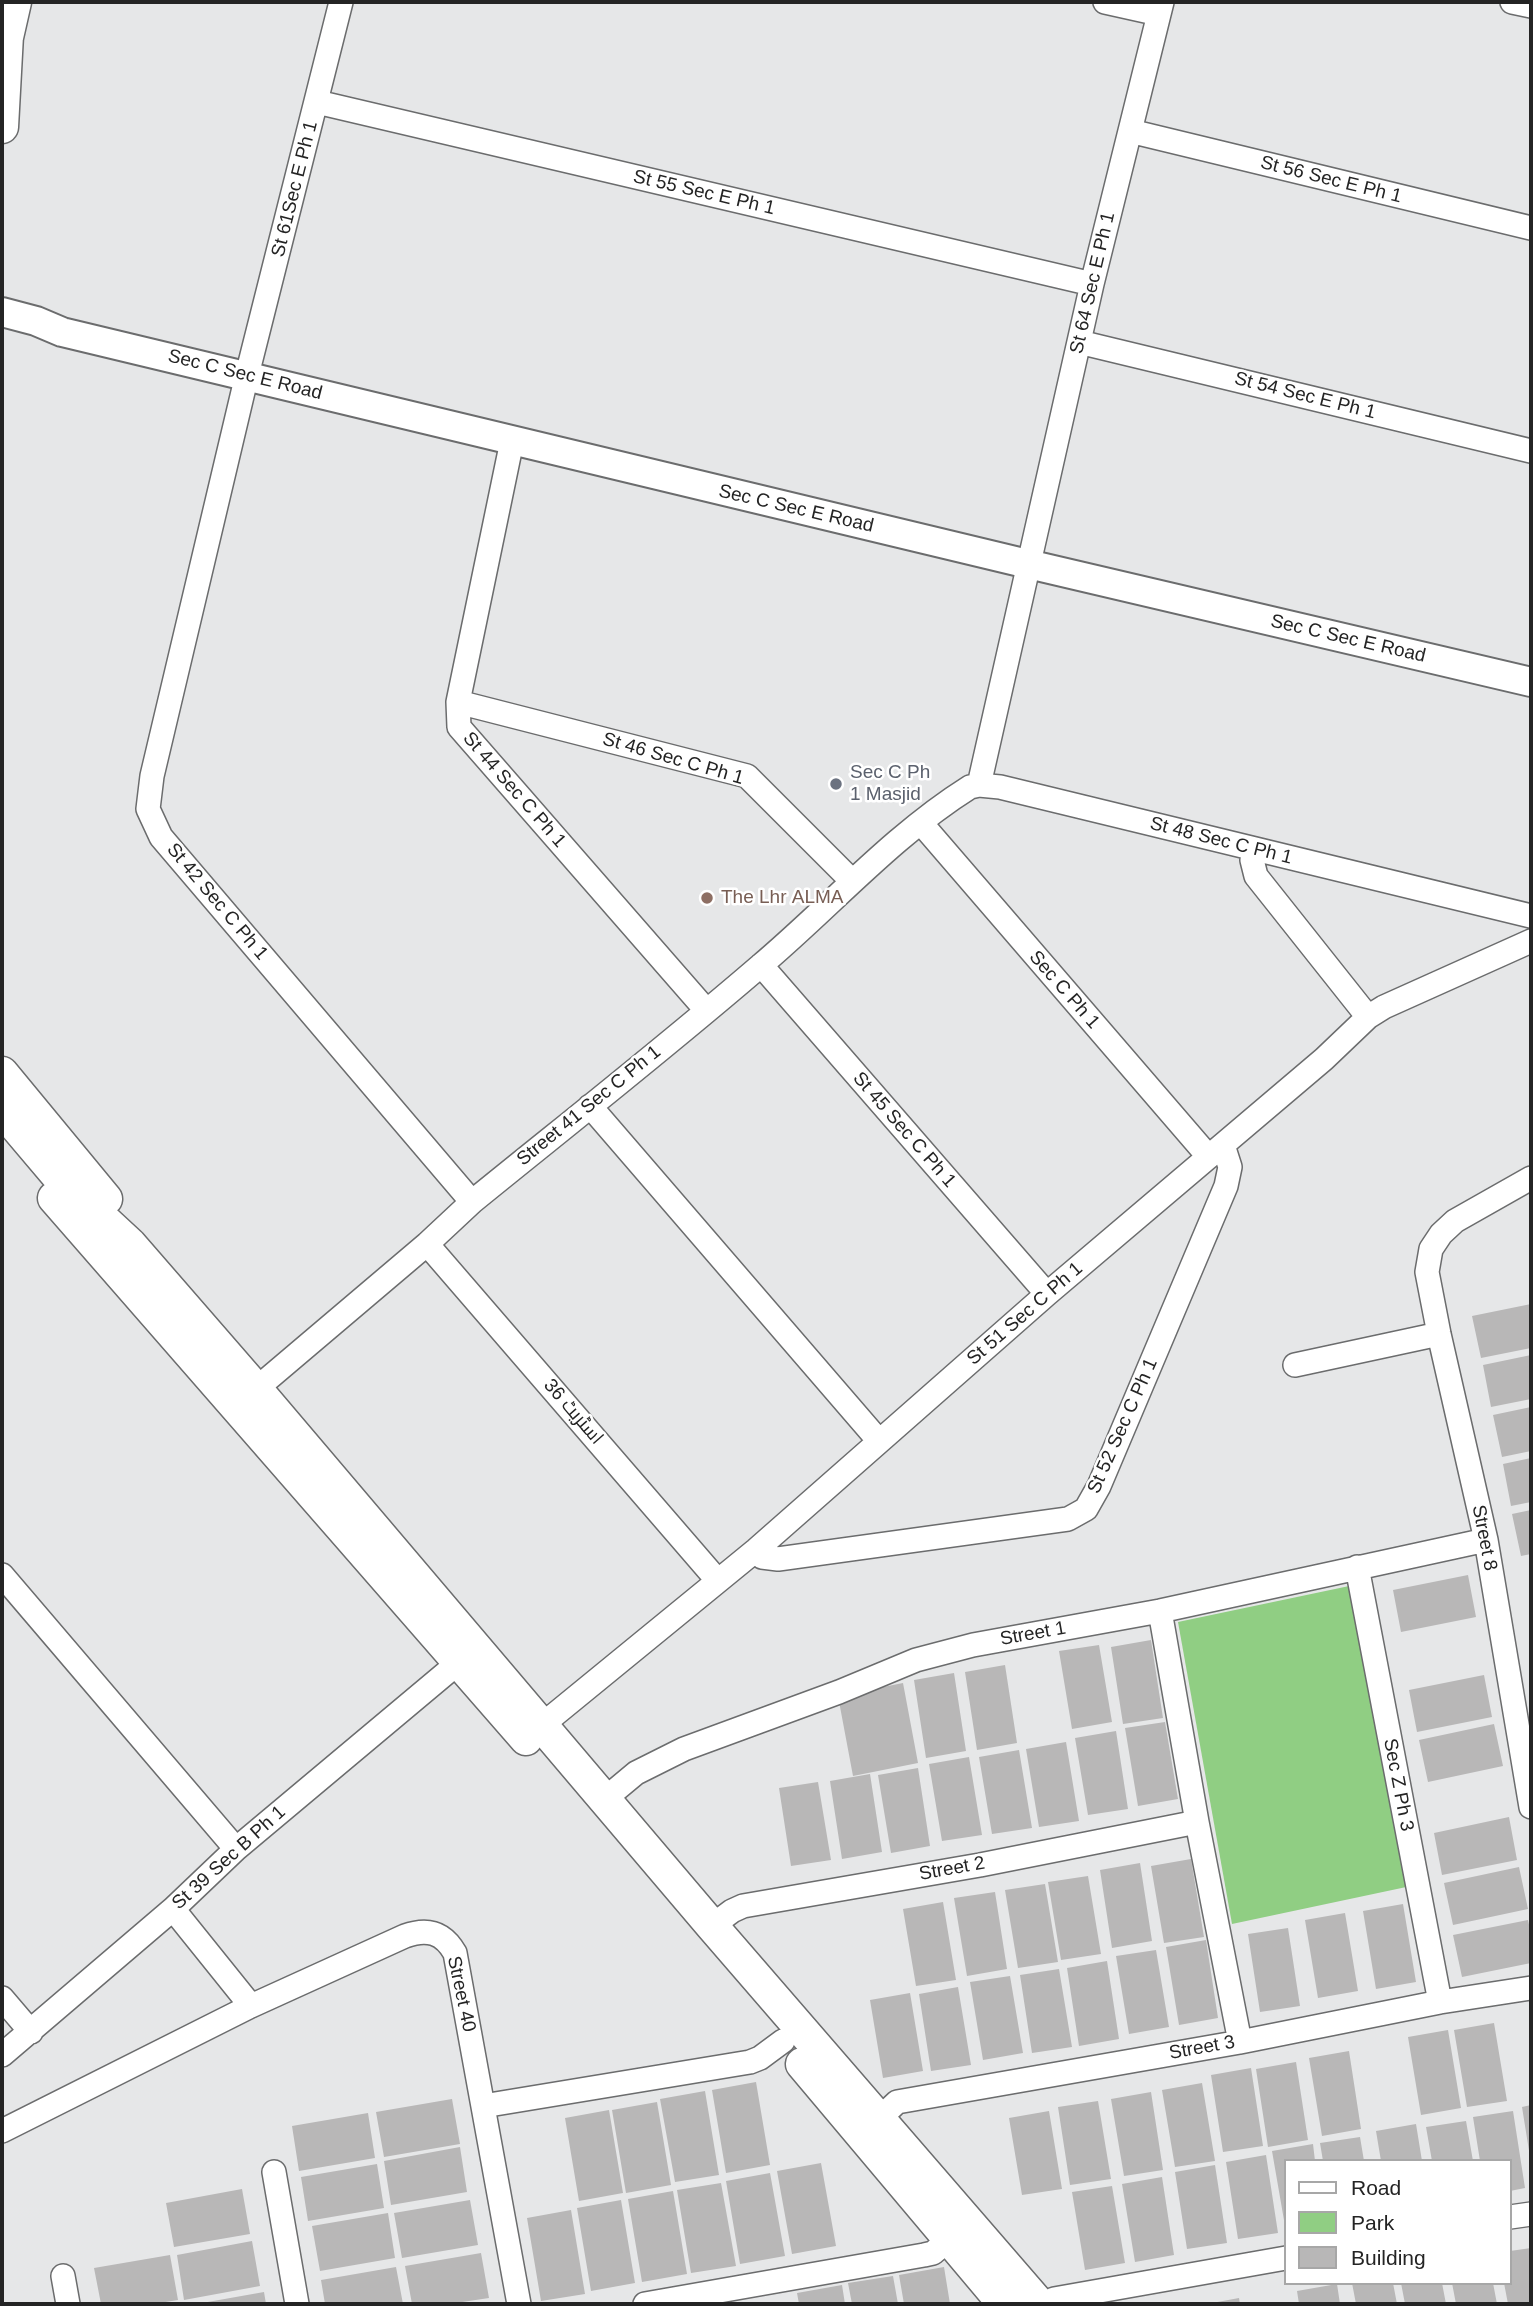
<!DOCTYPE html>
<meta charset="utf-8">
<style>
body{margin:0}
#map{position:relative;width:1533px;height:2306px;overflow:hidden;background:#e6e7e8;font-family:Arial,sans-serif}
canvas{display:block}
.frame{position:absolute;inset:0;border:4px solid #242424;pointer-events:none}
.legend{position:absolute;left:1284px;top:2159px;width:228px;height:126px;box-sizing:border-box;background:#fff;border:2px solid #a7a7a7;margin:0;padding:9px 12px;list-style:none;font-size:21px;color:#242424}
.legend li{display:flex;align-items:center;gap:14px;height:35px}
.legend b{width:35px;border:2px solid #a7a7a7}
</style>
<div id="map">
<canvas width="1533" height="2306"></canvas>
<div class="frame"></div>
<ul class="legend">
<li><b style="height:9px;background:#fff"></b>Road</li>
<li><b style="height:19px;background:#90ce83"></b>Park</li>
<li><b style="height:19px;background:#b8b7b7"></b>Building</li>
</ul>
</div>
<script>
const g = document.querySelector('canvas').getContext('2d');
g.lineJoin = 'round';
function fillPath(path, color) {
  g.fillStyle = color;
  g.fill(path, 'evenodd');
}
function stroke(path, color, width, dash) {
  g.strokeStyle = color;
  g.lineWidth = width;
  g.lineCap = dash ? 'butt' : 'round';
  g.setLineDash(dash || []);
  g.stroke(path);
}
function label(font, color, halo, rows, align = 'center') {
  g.font = font + ' Arial,Cairo,sans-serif';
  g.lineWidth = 5;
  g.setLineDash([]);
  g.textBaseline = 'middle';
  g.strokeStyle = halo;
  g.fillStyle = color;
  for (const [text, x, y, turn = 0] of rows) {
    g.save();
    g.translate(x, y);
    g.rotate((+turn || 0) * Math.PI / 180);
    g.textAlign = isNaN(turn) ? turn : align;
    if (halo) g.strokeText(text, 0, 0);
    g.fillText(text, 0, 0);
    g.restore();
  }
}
const green = new Path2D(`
 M1354,1585L1411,1886L1232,1924L1178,1622Z`);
const building = new Path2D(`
 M1531,1304V1348L1481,1358L1472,1316Z
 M1531,1355V1399L1491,1407L1483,1365Z
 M1531,1407V1451L1502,1457L1493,1415Z
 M1531,1458V1502L1511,1506L1503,1464Z
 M1531,1510V1554L1521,1556L1512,1514Z
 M1468,1575L1476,1617L1401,1632L1393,1590Z
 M1151,1640L1163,1718L1123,1724L1111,1647Z
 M1099,1645L1112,1722L1072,1729L1059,1651Z
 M1005,1665L1017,1743L977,1750L965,1672Z
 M954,1673L966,1751L926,1758L914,1680Z
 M1484,1675L1492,1717L1417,1732L1409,1690Z
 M903,1683L918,1763L853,1776L838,1696Z
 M1165,1722L1178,1799L1138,1806L1125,1728Z
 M1494,1724L1503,1766L1428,1782L1419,1740Z
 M1116,1731L1128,1809L1088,1815L1075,1738Z
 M1066,1742L1079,1821L1039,1827L1026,1749Z
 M1019,1750L1032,1828L992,1834L979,1757Z
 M969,1757L982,1835L942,1841L929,1764Z
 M918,1768L930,1846L891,1853L878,1775Z
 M870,1774L882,1852L842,1859L830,1781Z
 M818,1782L831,1860L791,1866L779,1788Z
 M1509,1817L1517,1860L1442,1875L1434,1833Z
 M1191,1859L1204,1937L1164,1943L1151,1866Z
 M1140,1863L1152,1941L1112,1948L1100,1870Z
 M1519,1867L1528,1909L1453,1925L1444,1883Z
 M1088,1876L1101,1954L1061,1960L1048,1882Z
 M1045,1884L1058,1962L1018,1968L1005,1890Z
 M995,1892L1007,1969L967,1976L954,1898Z
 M943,1902L956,1980L916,1986L903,1909Z
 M1403,1904L1416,1982L1376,1989L1363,1911Z
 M1345,1913L1358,1991L1318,1998L1305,1920Z
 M1528,1920L1531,1934V1963L1462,1977L1453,1935Z
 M1288,1928L1300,2006L1260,2012L1248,1934Z
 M1206,1940L1218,2018L1179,2025L1166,1947Z
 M1156,1950L1169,2027L1129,2034L1116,1956Z
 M1107,1961L1119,2039L1079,2046L1067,1968Z
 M1059,1969L1072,2047L1032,2053L1020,1975Z
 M1010,1976L1023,2053L983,2060L970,1982Z
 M958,1987L971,2065L931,2071L919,1994Z
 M910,1993L923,2071L883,2078L870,2000Z
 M1494,2023L1507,2101L1467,2107L1454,2030Z
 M1448,2030L1461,2108L1421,2115L1408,2037Z
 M1349,2051L1361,2129L1322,2136L1309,2058Z
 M1296,2062L1308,2140L1268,2147L1256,2069Z
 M1251,2068L1263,2146L1223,2152L1211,2075Z
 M756,2082L770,2165L726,2173L712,2090Z
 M1202,2083L1215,2161L1175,2167L1162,2090Z
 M705,2091L719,2175L675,2182L660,2099Z
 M1151,2092L1163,2170L1124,2176L1111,2099Z
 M452,2099L460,2144L384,2157L376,2112Z
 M1098,2101L1111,2179L1070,2185L1058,2107Z
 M657,2102L671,2185L626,2193L612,2110Z
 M1531,2105V2157H1530L1522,2107Z
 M609,2110L623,2193L579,2201L565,2118Z
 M1049,2111L1062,2189L1022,2195L1009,2118Z
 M1513,2111L1525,2188L1510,2191V2161H1480L1473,2117Z
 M368,2113L375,2158L299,2171L292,2126Z
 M1466,2121L1473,2161H1432L1426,2127Z
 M1416,2124L1422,2161H1381L1376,2131Z
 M1360,2137L1364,2161H1323L1320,2143Z
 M1313,2144L1315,2161H1286L1285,2226L1272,2151Z
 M460,2147L467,2192L391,2205L384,2161Z
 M1266,2155L1278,2233L1238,2239L1226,2162Z
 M821,2163L836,2246L792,2254L777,2171Z
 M377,2164L384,2208L308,2221L301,2177Z
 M1215,2165L1227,2243L1187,2249L1175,2172Z
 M770,2173L785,2256L740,2264L726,2181Z
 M1162,2177L1174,2255L1135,2262L1122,2184Z
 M721,2183L736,2266L691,2273L677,2190Z
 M1112,2186L1125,2263L1085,2270L1072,2192Z
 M242,2189L250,2234L174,2247L166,2203Z
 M673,2191L687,2274L642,2282L628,2199Z
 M470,2200L478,2245L402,2258L394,2213Z
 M621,2200L635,2283L591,2291L577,2208Z
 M571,2210L585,2294L541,2301L527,2218Z
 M388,2213L395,2258L320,2271L312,2226Z
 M252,2241L260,2286L184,2300L177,2255Z
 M1531,2248V2304H1508L1504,2283H1510V2251Z
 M481,2253L489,2298L449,2304H412L405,2266Z
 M170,2255L178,2300L153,2304H101L94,2268Z
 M396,2267L403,2304H325L321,2280Z
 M944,2267L950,2304H904L899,2275Z
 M893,2276L898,2304H852L848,2283Z
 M1352,2283H1393L1397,2304H1356Z
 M1401,2283H1442L1446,2304H1405Z
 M1452,2283H1493L1497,2304H1456Z
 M1337,2284L1340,2304H1299L1297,2291Z
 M842,2285L845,2304H799L797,2293Z
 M264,2292L266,2304H202V2303Z
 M1239,2298L1240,2304H1212V2303Z`);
const minor = new Path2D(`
 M341,2L247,375L152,776L148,809L161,837L472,1202
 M1105,2L1159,14
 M1512,2L1531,6
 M317,102L1092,284
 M1130,131L1531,228
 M1079,342L1531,451
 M512,441L458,702L459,727L706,1010
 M458,702L747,776L852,881
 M979,785L1092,284L1162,2
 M921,823L1208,1156
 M1255,849L1252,860L1256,876L1368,1017
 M761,965L1047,1294
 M590,1106L879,1441
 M1531,1178L1455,1221L1441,1234L1431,1249L1427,1272L1439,1334L1486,1540L1531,1807
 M427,1244L718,1581
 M1295,1365L1439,1334
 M256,1389L427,1244L472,1202C568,1124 666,1047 760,966C830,907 892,836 970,787L979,785L1000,787L1531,916
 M756,1550L762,1557L778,1559L1068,1519L1086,1509L1099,1486L1226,1186L1230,1167L1223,1145
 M1357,1567L1440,2002
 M2,1575L236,1849
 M1160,1611L1197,1822L1240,2042
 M542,1725L756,1550L1047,1294L1324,1059L1368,1017L1384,1007L1531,941
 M606,1798L636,1773L684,1749L839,1692L916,1660L973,1645L1160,1611L1486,1540
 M173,1909L251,2006
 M712,1926L732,1911L743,1906L980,1865L1197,1822
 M2,1998L31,2032
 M2,2055L173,1909L236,1849L458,1663
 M483,2106L750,2062L760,2058L783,2041
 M878,2120L897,2102L1240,2042L1440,2002L1531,1988
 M2,2131L251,2006L405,1936C427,1928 443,1932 455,1953L519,2304
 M274,2172L297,2304
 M1510,2217L1531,2214
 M63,2276L68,2304
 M645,2304L924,2255L933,2253L948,2240
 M1049,2304L1054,2299L1286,2258`);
const tertiary = new Path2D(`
 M2,312L36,321L62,332L1028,564L1531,682`);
const secondary = new Path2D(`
 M3,55L15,2
 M2,127L7,35
 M2,1073L106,1199
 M2,1110L62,1181L130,1244L256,1389L712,1926L1039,2304
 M54,1198L526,1739
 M802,2064L1004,2304`);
const markers = [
 [836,784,7,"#6b7280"],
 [707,898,7,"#8d6e63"]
];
const streetNames = [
 ["St 56 Sec E Ph 1",1331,180,14],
 ["St 61Sec E Ph 1",295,189,-76],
 ["St 55 Sec E Ph 1",704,193,13],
 ["St 64 Sec E Ph 1",1093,283,-77],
 ["Sec C Sec E Road",245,375,14],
 ["St 54 Sec E Ph 1",1305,396,14],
 ["Sec C Sec E Road",796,509,13],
 ["Sec C Sec E Road",1348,639,13],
 ["St 46 Sec C Ph 1",673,759,16],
 ["St 44 Sec C Ph 1",514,790,49],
 ["St 48 Sec C Ph 1",1221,841,14],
 ["St 42 Sec C Ph 1",217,902,50],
 ["Sec C Ph 1",1064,990,49],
 ["Street 41 Sec C Ph 1",589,1106,-39],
 ["St 45 Sec C Ph 1",904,1130,49],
 ["St 51 Sec C Ph 1",1025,1314,-41],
 ["اسٹریٹ 36",573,1412,49],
 ["St 52 Sec C Ph 1",1123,1426,-66],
 ["Street 8",1484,1538,79],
 ["Street 1",1033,1634,-10],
 ["Sec Z Ph 3",1398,1785,79],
 ["St 39 Sec B Ph 1",229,1858,-42],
 ["Street 2",952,1869,-10],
 ["Street 40",461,1994,78],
 ["Street 3",1202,2048,-10]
];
const worshipNames = [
 ["Sec C Ph",850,773],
 ["1 Masjid",850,795]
];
const educationNames = [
 ["The Lhr ALMA",721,898]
];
fillPath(green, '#90ce83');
fillPath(building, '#b8b7b7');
stroke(minor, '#6b6c6d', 26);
stroke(tertiary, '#6b6c6d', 32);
stroke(secondary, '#6b6c6d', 35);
stroke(minor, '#fff', 23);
stroke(tertiary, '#fff', 28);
stroke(secondary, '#fff', 32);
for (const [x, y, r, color] of markers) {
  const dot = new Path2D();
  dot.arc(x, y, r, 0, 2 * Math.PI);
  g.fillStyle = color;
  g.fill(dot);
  stroke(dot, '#fff', 2.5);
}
label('19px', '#242424', '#fff', streetNames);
label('19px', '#5b616d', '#fff', worshipNames, 'left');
label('19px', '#785e54', '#fff', educationNames, 'left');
</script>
